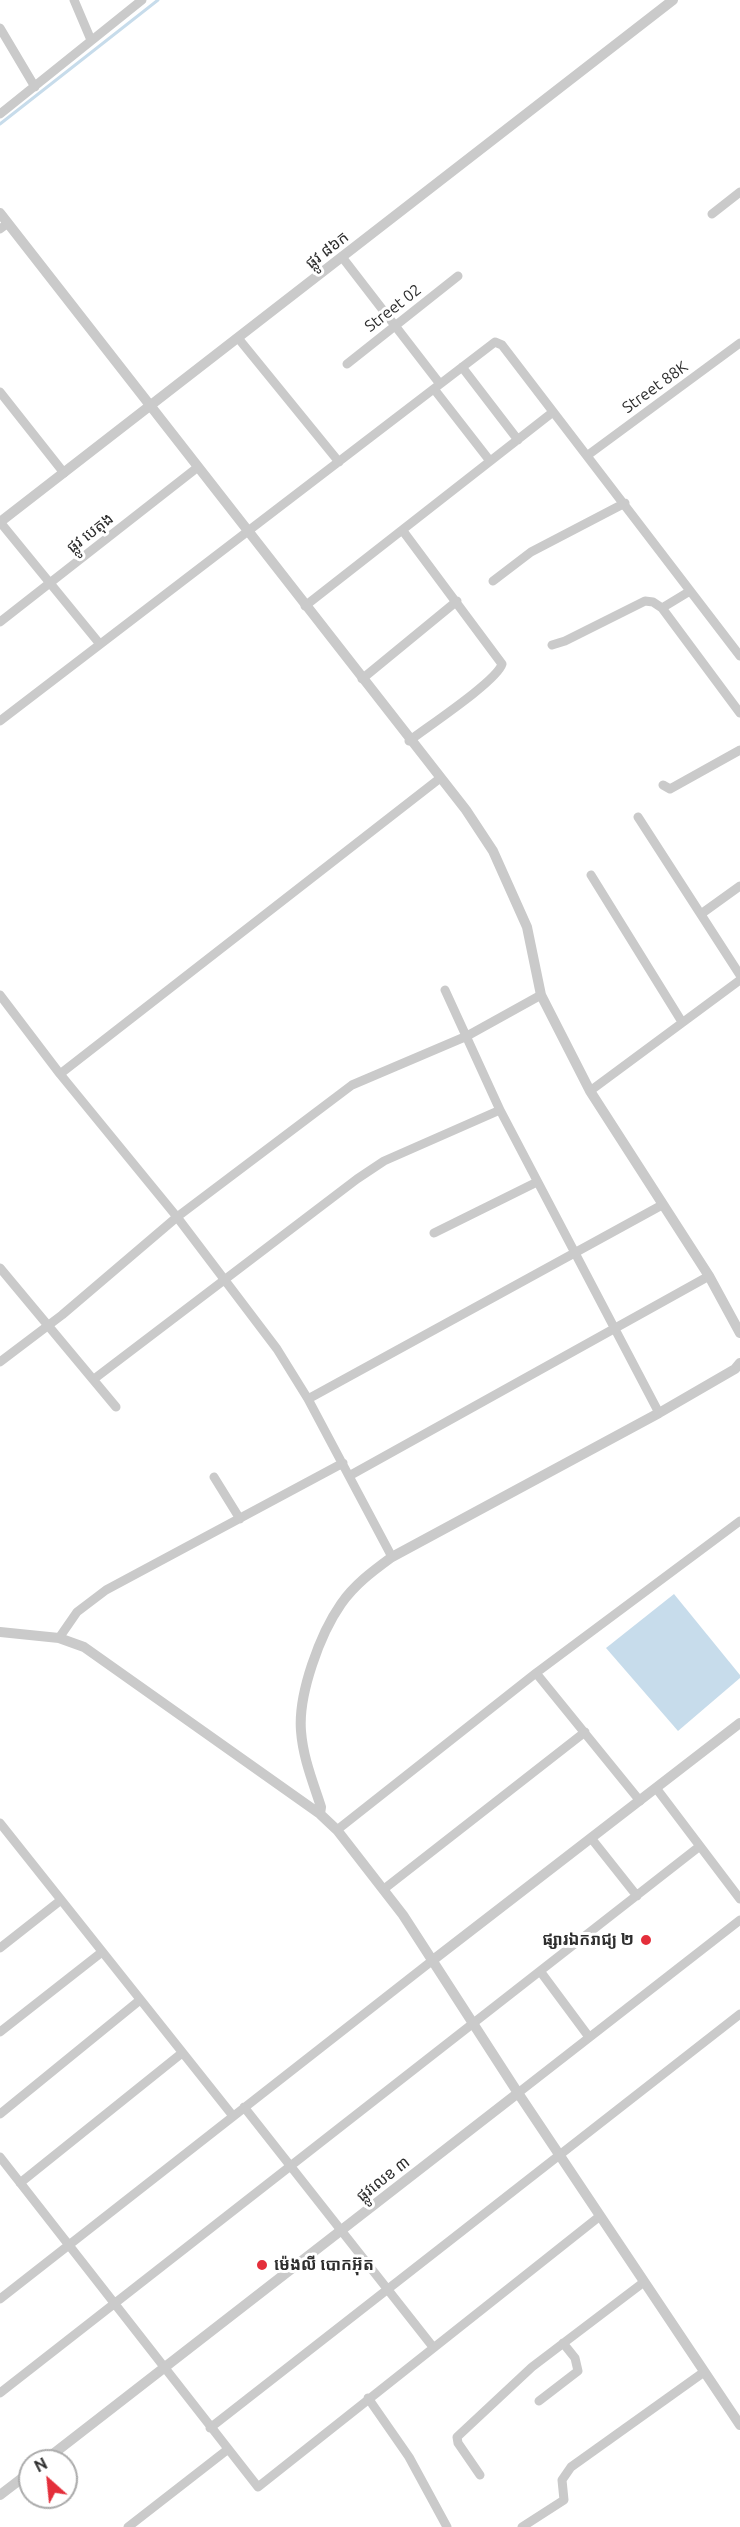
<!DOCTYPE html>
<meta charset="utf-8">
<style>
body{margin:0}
#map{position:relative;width:740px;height:2527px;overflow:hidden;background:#fff;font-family:Ubuntu,sans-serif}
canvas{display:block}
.north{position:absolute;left:18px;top:2449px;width:60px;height:60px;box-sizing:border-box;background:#fff;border:2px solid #ababab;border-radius:50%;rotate:333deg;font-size:16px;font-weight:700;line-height:24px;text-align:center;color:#2d2d2d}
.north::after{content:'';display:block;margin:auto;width:21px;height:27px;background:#e42f3b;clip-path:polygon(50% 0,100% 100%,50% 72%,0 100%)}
</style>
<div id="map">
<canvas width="740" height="2527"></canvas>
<div class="north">N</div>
</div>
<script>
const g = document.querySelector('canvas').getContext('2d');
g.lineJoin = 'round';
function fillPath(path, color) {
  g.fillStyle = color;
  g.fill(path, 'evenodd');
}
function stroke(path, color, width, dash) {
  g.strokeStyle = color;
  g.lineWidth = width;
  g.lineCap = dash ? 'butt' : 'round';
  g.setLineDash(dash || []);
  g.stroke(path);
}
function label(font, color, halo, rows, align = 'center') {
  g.font = font + ' Ubuntu,"Noto Sans Khmer",sans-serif';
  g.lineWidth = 6;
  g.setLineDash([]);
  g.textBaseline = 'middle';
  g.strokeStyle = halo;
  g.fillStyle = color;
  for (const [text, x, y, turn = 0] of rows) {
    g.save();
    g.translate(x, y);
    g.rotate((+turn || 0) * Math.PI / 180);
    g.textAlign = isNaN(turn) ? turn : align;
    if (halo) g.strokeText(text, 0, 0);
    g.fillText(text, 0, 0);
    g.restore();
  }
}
const water = new Path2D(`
 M674,1594L740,1675V1678L678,1731L606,1648Z`);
const stream = new Path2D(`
 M0,124L158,0`);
const minor = new Path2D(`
 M74,0L91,40
 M0,28L35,87
 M0,114L142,0
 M712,214L740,192
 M0,229L8,223
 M342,257L440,384
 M238,338L339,462
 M347,364L458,276
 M462,367L518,440
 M434,389L490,461
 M0,392L64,473
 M588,455L740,343
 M0,522L99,643
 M403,531L502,664C497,681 427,727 409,741
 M493,581L531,552L625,503
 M305,606L553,412
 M662,608L740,713
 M0,622L198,467
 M552,645L565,641L645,601L653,602L662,608L690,591
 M362,679L457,601
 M0,721L495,342L502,345L740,656
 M663,785L670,789L740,750
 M638,817L740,975
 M591,875L682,1022
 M701,914L740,886
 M445,990L500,1110L659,1413
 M0,995L60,1074L177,1217L277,1349L308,1399L392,1557
 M60,1074L439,779
 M590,1091L740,980
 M434,1233L537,1182
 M0,1268L116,1407
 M0,1362L62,1315L177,1217L352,1085L467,1036L541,995
 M94,1379L357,1179L384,1161L500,1110
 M308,1399L662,1205
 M349,1476L709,1276
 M214,1477L240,1519
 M59,1638L77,1612L106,1590L343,1463
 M536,1673L640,1801
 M656,1788L740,1899
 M0,1823L233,2116
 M337,1830L536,1673L740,1521
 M591,1838L637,1896
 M384,1889L585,1732
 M0,1948L61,1900
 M540,1971L589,2037
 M0,2032L102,1952
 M518,2093L740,1920
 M244,2107L433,2347
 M0,2114L140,2000
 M0,2157L258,2487L600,2216
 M20,2183L182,2053
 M0,2299L433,1960
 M0,2393L700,1846
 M368,2398L409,2457L447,2527
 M539,2401L578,2371L575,2358L563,2343
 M210,2428L740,2014
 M480,2475L458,2443L457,2437L532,2367L644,2282
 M128,2527L227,2450
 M522,2527L564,2500L562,2480L571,2467L704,2372`);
const tertiary = new Path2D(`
 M0,213L466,810L493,851L527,927L541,995L590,1091L709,1276L740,1333
 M0,522L673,0
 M0,1632L59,1638L84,1647L320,1814L337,1830L403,1915L518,2093L740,2425
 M320,1814L321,1807C313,1782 303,1758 301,1731C298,1694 320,1634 341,1604C355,1584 373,1571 392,1557L659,1413L735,1369L740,1363
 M433,1960L740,1723
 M44,2461L518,2093
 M0,2495L30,2472`);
const markers = [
 [646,1940,6,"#e42f3b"],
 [262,2265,6,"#e42f3b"]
];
const streetNames = [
 ["ផ្លូវ ៨៦ក",327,250,-38],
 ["Street 02",393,308,-38],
 ["Street 88K",655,387,-36],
 ["ផ្លូវ បេតុង",90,533,-38],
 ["ផ្លូវលេខ ៣",383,2179,-38]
];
const poiNames = [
 ["ផ្សារឯករាជ្យ ២",634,1940],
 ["ម៉េងលី បោកអ៊ុត",274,2265,"left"]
];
fillPath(water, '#c7dceb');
stroke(stream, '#c7dceb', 3);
stroke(minor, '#cacaca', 9);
stroke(tertiary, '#cacaca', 10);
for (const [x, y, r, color] of markers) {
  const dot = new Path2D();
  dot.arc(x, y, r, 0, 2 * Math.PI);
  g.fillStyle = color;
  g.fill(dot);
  stroke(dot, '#fff', 2);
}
label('16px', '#2d2d2d', '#fff', streetNames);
label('bold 16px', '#2d2d2d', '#fff', poiNames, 'right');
</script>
